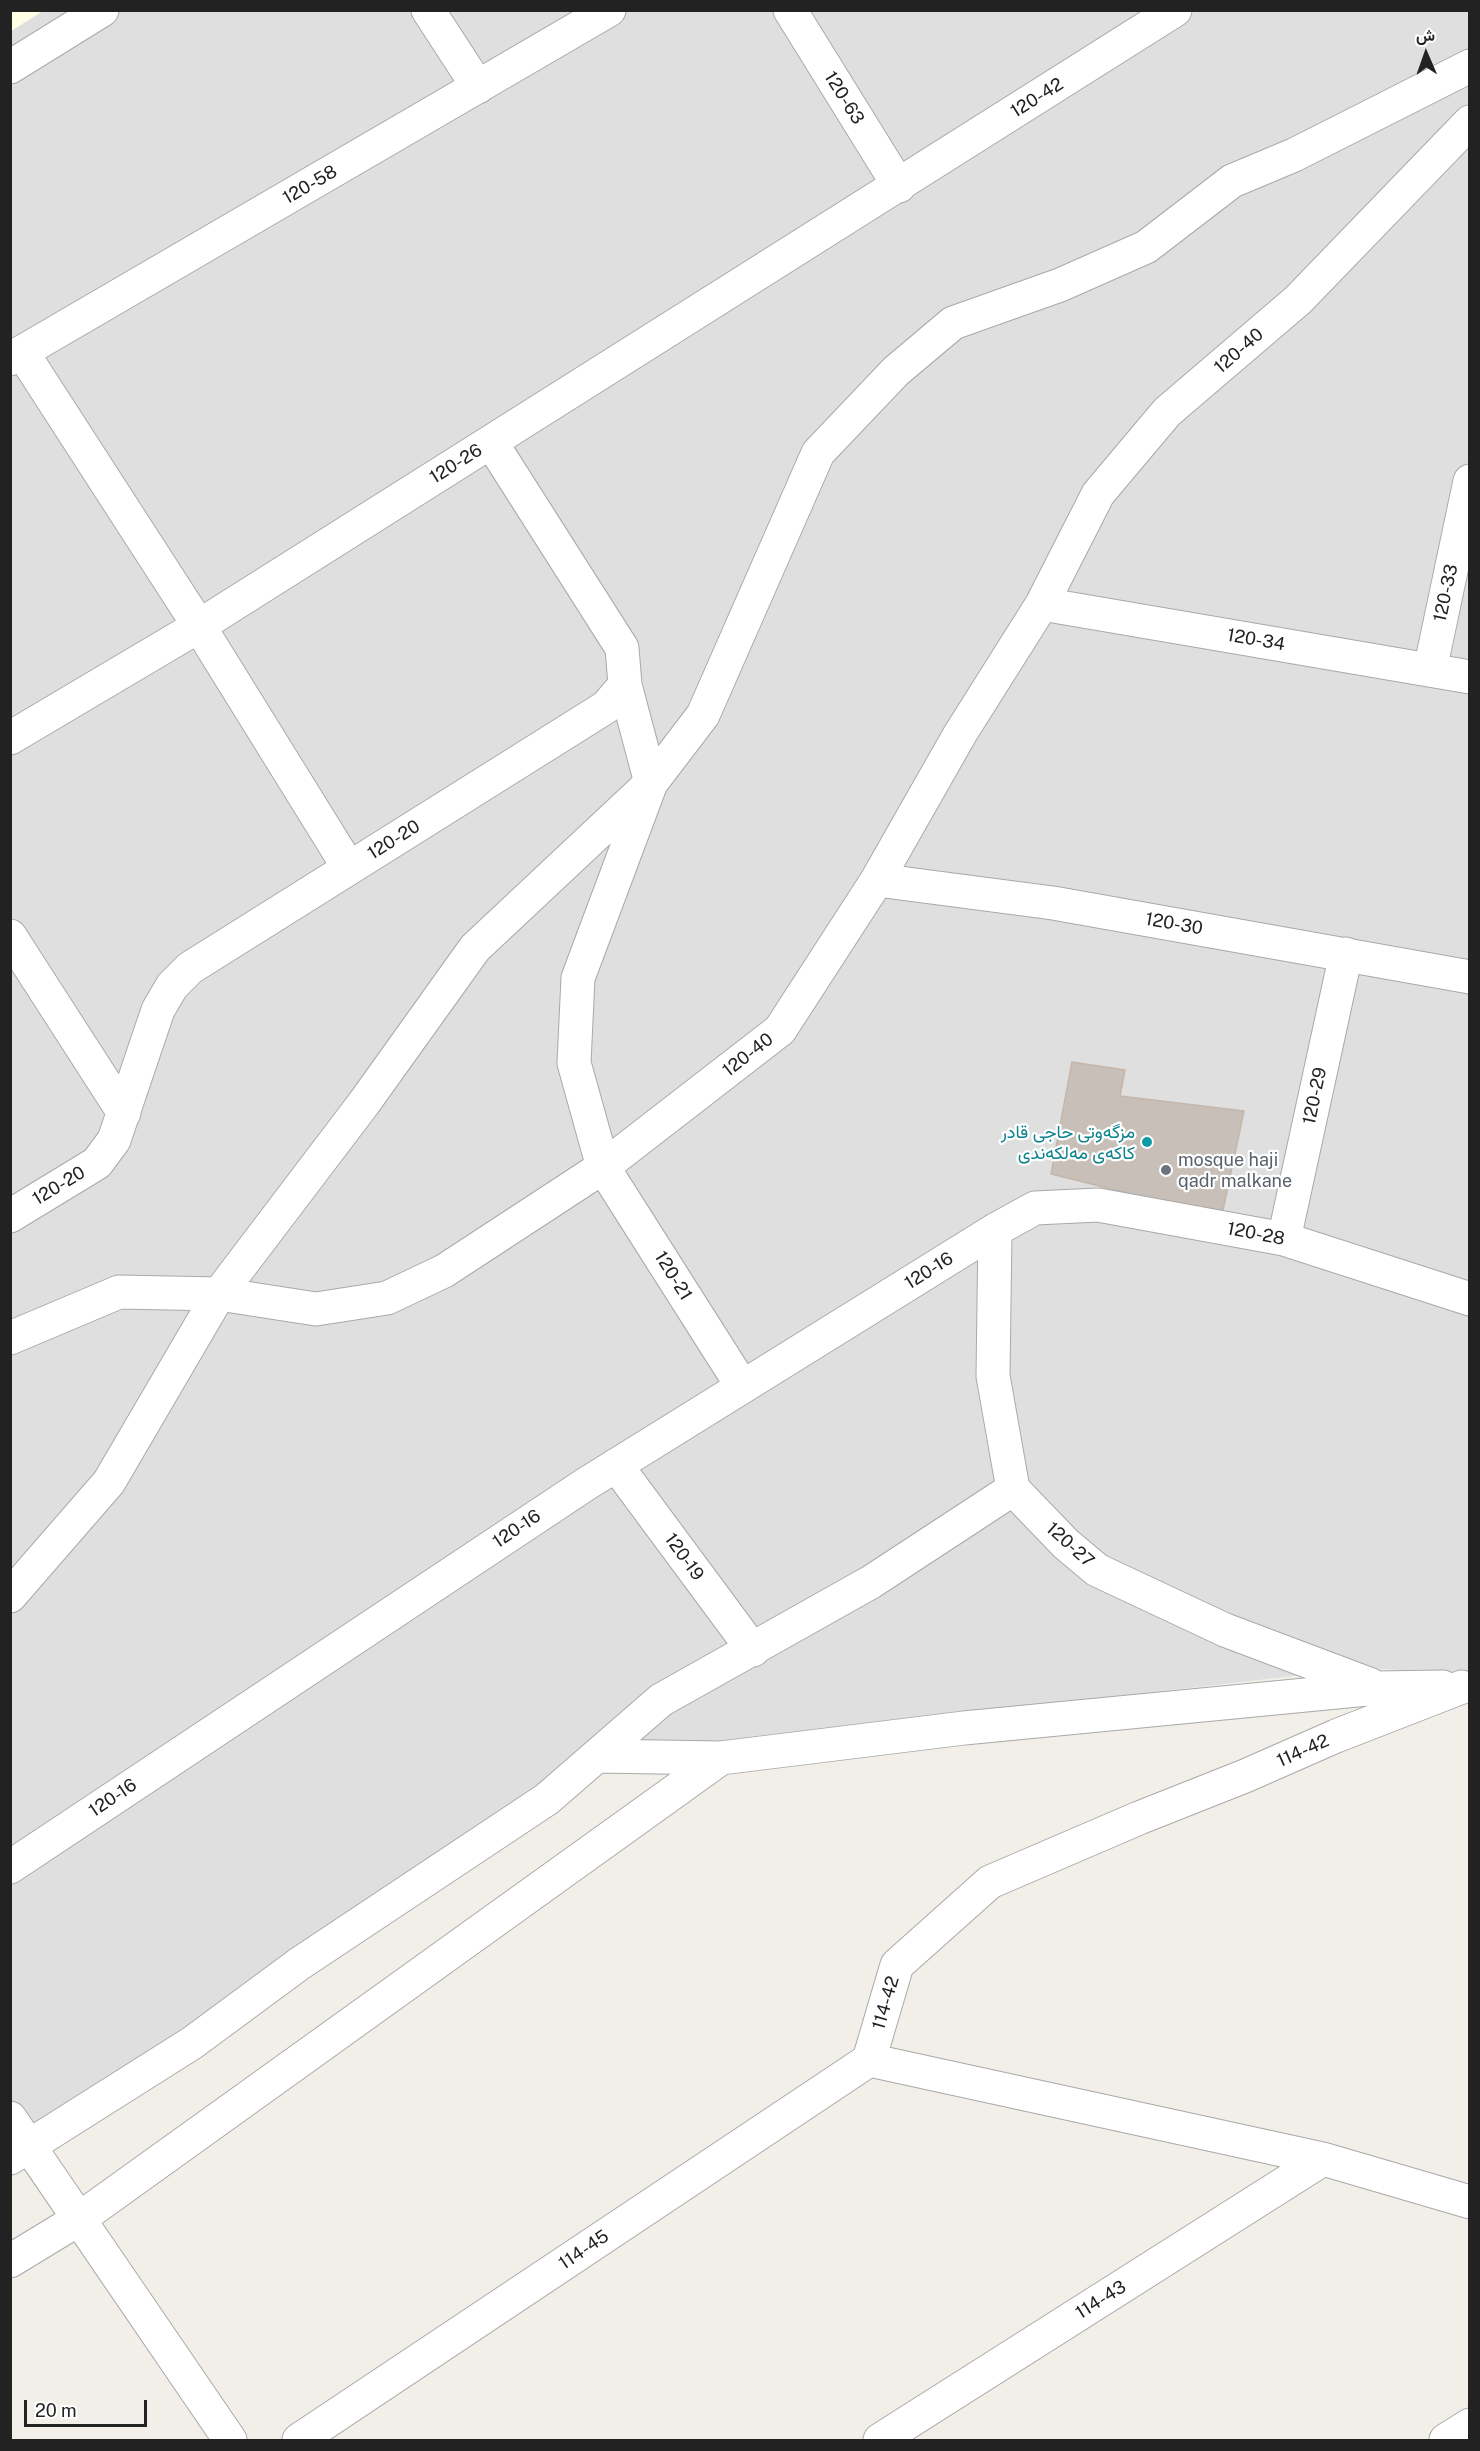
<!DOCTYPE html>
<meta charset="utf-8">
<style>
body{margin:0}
#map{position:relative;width:1480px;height:2451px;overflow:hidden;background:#f2efe9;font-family:"Public Sans",Vazirmatn,sans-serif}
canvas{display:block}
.frame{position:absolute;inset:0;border:12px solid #222;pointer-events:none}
.north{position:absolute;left:1396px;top:24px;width:60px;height:60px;-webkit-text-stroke:4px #fff;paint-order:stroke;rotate:358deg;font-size:16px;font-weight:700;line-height:24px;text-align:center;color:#222}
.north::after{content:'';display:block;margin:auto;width:21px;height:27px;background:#222;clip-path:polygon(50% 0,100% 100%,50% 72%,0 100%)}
.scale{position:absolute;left:24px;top:2400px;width:123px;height:27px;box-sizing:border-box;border:3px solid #222;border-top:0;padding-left:8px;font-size:18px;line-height:21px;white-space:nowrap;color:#222;-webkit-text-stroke:4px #fff;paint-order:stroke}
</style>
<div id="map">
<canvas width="1480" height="2451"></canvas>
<div class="frame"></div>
<div class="north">ش</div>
<div class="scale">20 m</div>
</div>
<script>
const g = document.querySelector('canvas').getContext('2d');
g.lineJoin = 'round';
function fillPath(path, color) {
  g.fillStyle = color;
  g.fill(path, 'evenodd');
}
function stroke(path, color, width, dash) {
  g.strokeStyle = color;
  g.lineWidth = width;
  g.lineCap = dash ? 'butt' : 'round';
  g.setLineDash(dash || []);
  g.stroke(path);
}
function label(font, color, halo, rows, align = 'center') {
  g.font = font + ' "Public Sans",Vazirmatn,sans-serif';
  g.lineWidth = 4.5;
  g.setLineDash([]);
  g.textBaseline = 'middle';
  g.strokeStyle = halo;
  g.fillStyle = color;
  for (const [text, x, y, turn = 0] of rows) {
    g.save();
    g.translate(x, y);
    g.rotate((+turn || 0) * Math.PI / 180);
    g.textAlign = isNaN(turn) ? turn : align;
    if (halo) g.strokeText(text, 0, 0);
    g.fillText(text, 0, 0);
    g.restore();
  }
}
const residential = new Path2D(`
 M11,11H1469V1674L1363,1668L597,1756L11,2155Z`);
const education = new Path2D(`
 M11,10H43V11L11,31Z`);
const building = new Path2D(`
 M1072,1062L1125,1070L1120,1096L1244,1111L1222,1215L1138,1200L1136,1195L1051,1174Z`);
const minor = new Path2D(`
 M428,10L478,87
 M790,10L899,186
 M10,67L102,10
 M22,352L199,626L349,868
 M10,359L609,10
 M1042,604L1470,677
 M1430,670L1470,481
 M625,685L651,783L578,978L574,1063L603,1167L742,1386
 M10,738L199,626L1175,10
 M877,880L1053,903L1470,977
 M10,936L124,1113
 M10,1216L97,1163L114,1140L158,1010L172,986L190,968L606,707L625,685L622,648L491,442
 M995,1230L993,1376L1013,1489L1066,1544L1097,1570L1225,1630L1371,1685
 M1284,1239L1346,954
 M10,1338L119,1292L219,1294L316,1309L387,1298L444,1271L603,1167L780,1030L877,880L960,734L1042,604L1098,494L1167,412L1298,300L1470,122
 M616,1465L753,1650
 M10,1596L109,1482L219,1294L364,1103L475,948L651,783L703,715L818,453L896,371L953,323L1060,285L1146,247L1232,181L1294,155L1470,66
 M1462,1687L1336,1736L1245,1776L1139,1818L990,1882L897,1965L869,2060L1323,2159L1470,2202
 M597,1756L721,1758L964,1728L1378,1688L1443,1687
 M10,1867L586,1484L995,1230L1035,1208L1098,1205L1284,1239L1470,1299
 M10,2118L230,2440
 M10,2158L192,2043L299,1964L547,1799L661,1700L871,1582L1013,1489
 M10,2261L79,2219L721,1758
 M299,2440L869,2060
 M880,2440L1323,2159
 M1446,2440L1470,2425`);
const markers = [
 [1147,1142,6,"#0f9aa8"],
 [1166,1170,6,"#6b7280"]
];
const streetNames = [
 ["120-63",844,98,58],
 ["120-42",1037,98,-32],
 ["120-58",310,185,-30],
 ["120-40",1239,351,-41],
 ["120-26",456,464,-32],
 ["120-33",1446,593,-78],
 ["120-34",1256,640,10],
 ["120-20",394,840,-32],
 ["120-30",1174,924,10],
 ["120-40",748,1055,-38],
 ["120-29",1315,1096,-78],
 ["120-20",59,1186,-31],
 ["120-28",1256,1234,11],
 ["120-16",929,1271,-32],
 ["120-21",673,1276,58],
 ["120-16",517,1529,-34],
 ["120-27",1070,1545,42],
 ["120-19",684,1557,54],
 ["114-42",1303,1751,-24],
 ["120-16",113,1798,-34],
 ["114-42",886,2003,-74],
 ["114-45",584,2250,-34],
 ["114-43",1101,2300,-32]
];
const cultureNames = [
 ["مزگەوتی حاجی قادر",1135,1132],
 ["کاکەی مەلکەندی",1135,1153]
];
const worshipNames = [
 ["mosque haji",1178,1160],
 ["qadr malkane",1178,1181]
];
fillPath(residential, '#e0dfdf');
fillPath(education, '#ffffe5');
fillPath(building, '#c7bfb8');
stroke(building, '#c4b6ab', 1.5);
stroke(minor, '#a9a9a9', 35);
stroke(minor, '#fff', 33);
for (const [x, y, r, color] of markers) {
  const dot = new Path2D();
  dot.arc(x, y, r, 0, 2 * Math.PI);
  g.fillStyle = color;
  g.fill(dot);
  stroke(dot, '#fff', 2);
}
label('18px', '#222', '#fff', streetNames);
label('18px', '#0d838f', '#fff', cultureNames, 'right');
label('18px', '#5b616d', '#fff', worshipNames, 'left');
</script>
